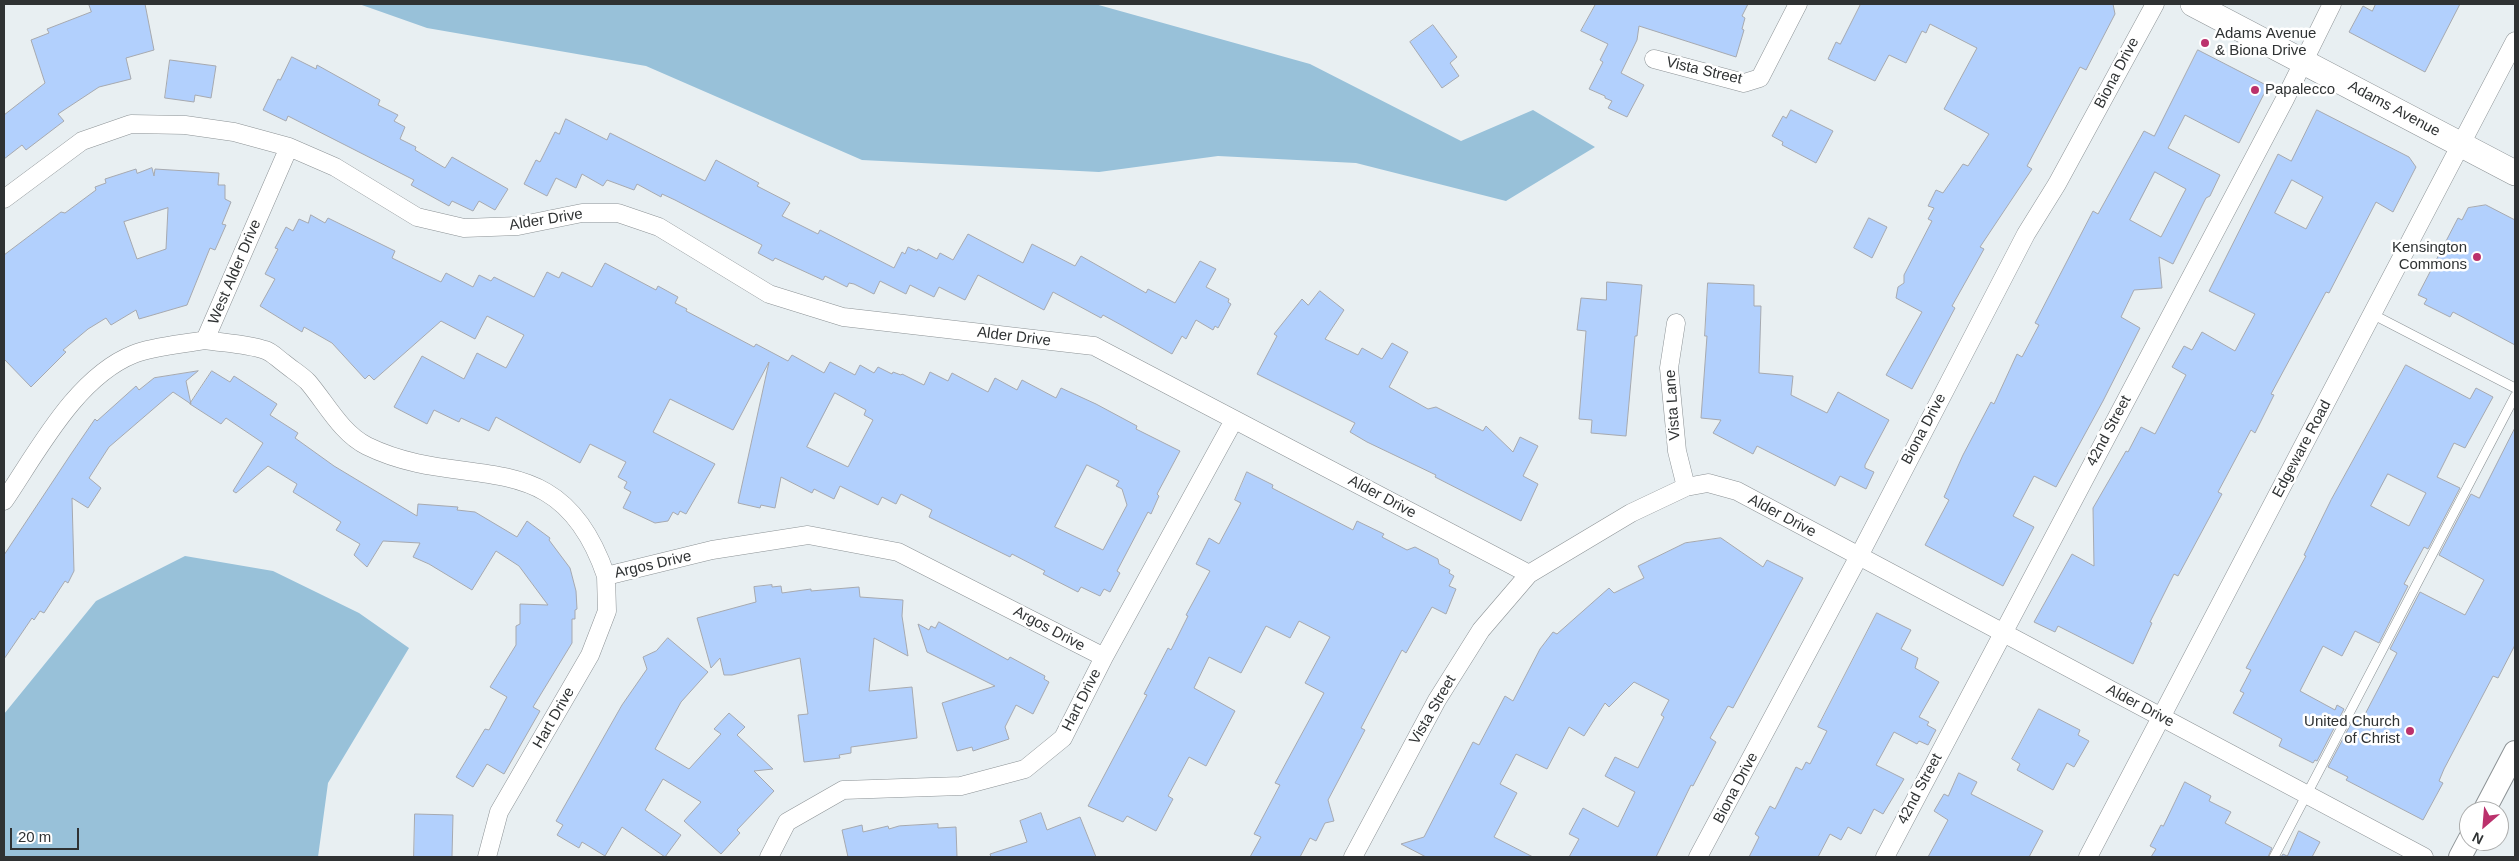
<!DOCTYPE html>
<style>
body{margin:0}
#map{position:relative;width:2519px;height:861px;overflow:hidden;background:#e8eff2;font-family:Helvetica,sans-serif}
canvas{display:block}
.frame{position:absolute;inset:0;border:5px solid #2f3233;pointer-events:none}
.north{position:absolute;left:2459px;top:801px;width:50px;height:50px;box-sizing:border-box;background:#fff;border:1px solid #acadad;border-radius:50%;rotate:207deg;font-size:14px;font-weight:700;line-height:20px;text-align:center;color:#2f3233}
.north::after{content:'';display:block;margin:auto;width:18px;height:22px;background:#bb316c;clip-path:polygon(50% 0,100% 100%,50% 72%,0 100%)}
.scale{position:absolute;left:10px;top:828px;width:69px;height:22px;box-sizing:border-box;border:2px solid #2f3233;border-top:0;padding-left:6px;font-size:15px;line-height:18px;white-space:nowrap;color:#2f3233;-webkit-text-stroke:4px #fff;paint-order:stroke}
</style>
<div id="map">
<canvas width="2519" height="861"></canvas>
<div class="frame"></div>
<div class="north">N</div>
<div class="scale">20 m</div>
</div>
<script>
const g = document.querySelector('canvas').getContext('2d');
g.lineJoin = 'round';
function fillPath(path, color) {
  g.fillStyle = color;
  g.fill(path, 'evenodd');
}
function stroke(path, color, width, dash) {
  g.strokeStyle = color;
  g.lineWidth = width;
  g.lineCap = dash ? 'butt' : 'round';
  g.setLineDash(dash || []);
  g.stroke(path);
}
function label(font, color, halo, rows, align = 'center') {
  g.font = font + ' Helvetica,sans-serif';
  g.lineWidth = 5;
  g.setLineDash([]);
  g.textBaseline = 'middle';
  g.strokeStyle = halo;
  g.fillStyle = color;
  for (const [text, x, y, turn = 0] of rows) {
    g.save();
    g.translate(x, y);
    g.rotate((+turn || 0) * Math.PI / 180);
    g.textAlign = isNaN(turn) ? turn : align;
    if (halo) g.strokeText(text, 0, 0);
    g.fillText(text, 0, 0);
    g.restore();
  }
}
const green = new Path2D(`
 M359,4H1095L1310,64L1461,141L1533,110L1595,147L1506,201L1356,163L1218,156L1099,172L862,160L646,66L427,28Z
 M185,556L273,571L359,613L409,648L328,783L318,857H4V714L96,601Z`);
const building = new Path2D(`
 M89,4H145L154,50L126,58L131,79L99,87L58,114L64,121L26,150L22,145L4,159V115L45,83L31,40L49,33L47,29L91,12Z
 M1596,4H1748L1742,16L1745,18L1742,29L1744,30L1736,57L1639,26L1637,40L1621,73L1644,85L1627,117L1608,108L1612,101L1605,98V96L1589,89L1603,62L1600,60L1608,44L1581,31Z
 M1861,4H2113L2115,14L2086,70L2080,67L2057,110L2027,166L2032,169L1980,247L1984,249L1952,306L1955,308L1912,389L1886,375L1922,312L1896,298L1898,287L1904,283V275L1932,221L1928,219L1934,208L1928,206L1936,190L1943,193L1963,164L1968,166L1989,134L1944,109L1977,48L1930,24L1926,33L1922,31L1906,63L1889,55L1875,81L1828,59L1836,42L1840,44Z
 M2376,4H2460L2425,72L2349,32L2363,6L2372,11Z
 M1433,25L1457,57L1450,63L1459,76L1442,88L1410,42Z
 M2198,50L2268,86L2239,143L2185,115L2168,148L2220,175L2210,196L2206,198L2173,264L2159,257L2162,288L2134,290L2121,317L2140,328L2103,401L2056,487L2034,476L2013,516L2034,527L2003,586L1925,545L1949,500L1944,497L1963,455L1991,402L1994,404L2017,354L2022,357L2039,325L2035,323L2093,211L2098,214L2144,131L2154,136ZM2155,172L2186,189L2161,237L2130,220Z
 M292,57L316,69L317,65L380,100L378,105L398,115L394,121L405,127L400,139L416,147L415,150L445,168L452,157L508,189L495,210L479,201L473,211L452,201L449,206L411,185L414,180L288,116L286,121L263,110L278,79L280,80Z
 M170,60L216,66L211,98L195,95L194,102L165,98Z
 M1791,110L1833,131L1816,163L1782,145L1783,142L1772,136L1783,116L1786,118Z
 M2317,110L2409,157L2416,167L2393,212L2376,202L2329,293L2326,292L2271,394L2274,395L2255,433L2251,430L2218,492L2222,494L2178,576L2174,574L2150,622L2152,623L2133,664L2058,626L2055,632L2034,622L2072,554L2094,566L2093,508L2126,451L2128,452L2141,427L2155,434L2186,375L2172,367L2184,346L2192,350L2202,332L2235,351L2255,314L2209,291L2278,154L2291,161ZM2292,180L2323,197L2306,229L2275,213Z
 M566,119L607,140L610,133L705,181L716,160L759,183L757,186L790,203L782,216L818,234L820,230L894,268L902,252L905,254L908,247L917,251L918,249L937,259L940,253L953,260L968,234L1023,263L1032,244L1075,266L1081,256L1146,293L1148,289L1175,303L1200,261L1216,269L1206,287L1229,299L1228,302L1231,304L1218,328L1215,326L1213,330L1196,320L1186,339L1182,336L1172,354L1123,326L1103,315L1101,318L1053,292L1044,310L978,275L965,300L939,287L934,297L910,285L906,294L880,281L874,294L854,284L849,283L847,287L825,276L823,280L775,258L773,261L758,253L762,245L675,200L662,194L661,197L637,184L634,190L607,180L603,186L582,174L576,188L556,178L547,196L524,184L536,160L540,162L555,132L559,134Z
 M152,168L154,176L155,169L219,173L218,185H225V199L231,202L222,224L226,225L215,250L210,248L187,305L139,319L136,310L111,325L106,318L88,329L63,350L66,352L31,387L4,359V255L61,212L65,213L96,190L95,187L106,183L105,179L136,169L137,173ZM168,208L166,249L137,259L124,222Z
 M2486,205L2515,220V345L2453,312L2450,317L2424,304L2427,299L2418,295L2458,218L2462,220L2468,208Z
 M311,215L325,223L328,218L395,251L392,258L441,282L446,273L473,287L479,275L491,281L494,277L534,297L547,272L559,278L562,272L592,287L605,263L656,290L658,286L678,297L675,303L687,309L686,311L754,347L756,344L788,361L792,355L824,373L830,362L855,375L860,365L874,373L878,367L892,374L893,372L901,375L902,374L924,385L930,372L948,381L952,373L988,392L995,378L1017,390L1022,380L1056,398L1061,388L1096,404L1137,426L1136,429L1180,451L1157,494L1159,496L1151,514L1148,512L1117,571L1120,573L1110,592L1104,589L1100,596L1081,587L1078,592L1043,574L1045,571L1012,554L1010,557L929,517L932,510L901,494L896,504L882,497L878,505L840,486L834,499L814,489L812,493L781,477L775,508L761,505L760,508L738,503L769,362L733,430L670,399L653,432L715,464L686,514L680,511L678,515L673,512L668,521L655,523L623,508L631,492L624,488L627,482L618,477L626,462L590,444L580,463L496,417L489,431L461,418L459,422L434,410L427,424L394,407L422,356L464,379L477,353L506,368L524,335L487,316L475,339L441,321L374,380L369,375L365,379L332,343L304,327L302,332L260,306L275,279L265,274L278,249L275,248L286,227L293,231L299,219L308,223ZM835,393L866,410L864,415L873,420L848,467L807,447ZM1087,465L1119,481L1116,486L1122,489L1127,505L1103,550L1055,527Z
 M1869,218L1887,227L1872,258L1854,248Z
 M1607,282L1642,285L1637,336H1635L1626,436L1591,433L1592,420L1579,419L1586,331L1577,330L1581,298L1606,300Z
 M1708,283L1754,285V306H1761L1759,373L1793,376L1791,395L1827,413L1838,392L1889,420L1865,465V468L1874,472L1866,489L1840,476L1835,486L1832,484L1757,446L1753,454L1713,433L1721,420L1701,418L1707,336H1705Z
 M1320,291L1344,310L1325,339L1358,355L1362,348L1382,359L1392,343L1408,352L1389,387L1428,409L1436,407L1483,431L1486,426L1513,452L1520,437L1538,446L1523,476L1538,484L1521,521L1435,477L1436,475L1367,442L1350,432L1355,423L1257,374L1277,336L1274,334L1302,299L1308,305Z
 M2406,365L2470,399L2476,388L2493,397L2465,448L2454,443L2437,477L2460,488L2428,549L2424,547L2404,584L2408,586L2379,643L2355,631L2342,656L2323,646L2300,691L2335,710L2337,705L2344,709L2317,761L2315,760L2313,763L2279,746L2282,739L2233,713L2244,693L2240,691L2251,670L2246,668L2306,556L2304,555L2331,500ZM2388,474L2426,493L2409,526L2371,506Z
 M198,371L186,381L191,404L173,392L109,447L89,478L101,488L88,508L72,498L74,571L68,583L65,581L44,613L40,611L34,620L32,618L4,659V555L71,454L95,419L97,421L136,386L139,390L154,378Z
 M212,371L230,382L234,376L277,404L270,415L298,433L295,438L334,466L417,516L418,504L458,507L457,510L475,512L517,537L527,521L550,538L549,540L570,568L576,591L577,609L575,610V619H572V643L533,707L540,711L504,774L487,764L473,787L456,777L485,729L489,730L507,697L490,687L516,645V626L520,624V604L548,605L519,566L496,551L472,590L429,564L413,557L420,543L383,541L367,567L354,555L360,544L336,530L341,522L293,492L297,484L268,466L236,493L233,491L263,443L226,418L221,424L190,404Z
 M2515,428V645L2498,678L2493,676L2444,769L2439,781L2443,783L2423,820L2346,780L2348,777L2328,767L2355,716L2362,720L2397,653L2390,649L2420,592L2465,615L2484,580L2439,555L2471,494L2479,498Z
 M1247,472L1273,485L1272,488L1353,530L1357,521L1384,534L1382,537L1407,550L1415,547L1438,559L1439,564L1450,570L1449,573L1454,576L1449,586L1456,589L1446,614L1432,607L1406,653L1402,650L1361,728L1365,730L1328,800L1334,821L1325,823L1316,841L1310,838L1300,857H1250L1261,837L1254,834L1280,785L1275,783L1324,693L1305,683L1330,637L1299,621L1290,638L1266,626L1241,673L1209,657L1194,688L1235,711L1206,766L1189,757L1168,796L1173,799L1156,831L1127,816L1123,822L1088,806L1147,695L1144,694L1168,648L1171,650L1188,616L1186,615L1210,571L1196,564L1209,538L1219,544L1241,503L1235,500Z
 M1721,538L1763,567L1767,560L1803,578L1733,708L1728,706L1710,738L1716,742L1693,786L1691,785L1656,857H1569L1579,839L1569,834L1583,808L1618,827L1635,792L1605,776L1615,757L1638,768L1664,717L1661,715L1669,700L1634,682L1609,707L1605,703L1584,736L1569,727L1547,769L1516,754L1500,784L1517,793L1494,837L1533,857H1426L1401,844L1424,837L1473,742L1479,745L1505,696L1513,701L1540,649L1553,632L1557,634L1609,588L1614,593L1644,578L1638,566L1685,543Z
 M772,585V587L781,586L782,593L811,589V591L859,587L860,597L903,600L902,616L908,656L874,638L869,691L912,687L917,738L851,747V753L839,755L840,758L804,762L798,715L808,714L800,658L732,675H724L720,658L711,668L697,618L756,602L754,587Z
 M1877,613L1911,630L1901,649L1918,658L1915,668L1939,682L1919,717L1929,722L1927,725L1936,730L1928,745L1919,741L1917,744L1894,732L1876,765L1904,779L1883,814L1874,809L1861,834L1848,827L1841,840L1830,834L1818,857H1749L1759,837L1755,834L1770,806L1775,809L1796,767L1802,770L1806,762L1810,764L1827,731L1818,727Z
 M939,622L1008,660L1010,657L1045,676L1044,679L1049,682L1033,714L1016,705L1005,727L1009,739L973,751L972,747L957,751L942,703L995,686L927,652L918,624L929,630L931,626L935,628Z
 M668,638L708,672L681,702L655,749L689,769L721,734L714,729L729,713L745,727L737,735L773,769L754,771L774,791L737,830L740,833L721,854L684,821L701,802L663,779L645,810L681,835L665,857L622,827L605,856L582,842L579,848L557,835L563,825L556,821L622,705L647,669L643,657L656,651Z
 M2039,709L2080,730L2078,735L2089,741L2074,767L2067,763L2053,790L2017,770L2020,764L2012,759Z
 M1959,773L1977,782L1971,794L2043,831L2029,857H1928L1948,820L1934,811L1944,794L1948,796Z
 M2185,782L2211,796L2209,801L2231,812L2225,823L2272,848L2268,857H2151L2156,849L2150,846L2161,825L2163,826Z
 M1041,813L1047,830L1080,817L1096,857H991L990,854L1027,842L1020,821Z
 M415,814L453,815L452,857H414Z
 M938,824V828L956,827L957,857H848L842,830L862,825L863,832L888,826L889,829L899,826Z
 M2299,831L2320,842L2312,857H2281L2283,854L2287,856Z`);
const service = new Path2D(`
 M2372,314L2515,388
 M2274,857L2515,396`);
const minor = new Path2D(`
 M1654,59L1744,83L1760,78L1798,4
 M4,199L82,141L131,124L185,125L234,132L289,147L335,167L417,217L464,228L518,226L582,213H618L659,227L769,294L843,317L1094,346L1529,574L1631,513L1686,487L1708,483L1737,491L2424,857
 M1676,323L1669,368L1677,451L1686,487
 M205,340C224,343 247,344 265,350C272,352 278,359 284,363C291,369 301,375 308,382C326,403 341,433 367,446C465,494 559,438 606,576L712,550L808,535L898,552L1104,657
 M4,501C38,451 76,377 134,354C154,346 184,344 205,340L289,147
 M487,857L499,812L590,655L607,611L606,576
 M769,857L787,822L843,790L961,786L1025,769L1063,738L1104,657L1234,420
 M1353,857L1437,700L1481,630L1529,574
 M1698,857L1859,556L2026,234L2057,184L2155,4
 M1885,857L2285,99L2332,4
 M2088,857L2515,41`);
const tertiary = new Path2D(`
 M2484,811L2515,752
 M2460,857L2469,840`);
const secondary = new Path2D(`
 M2193,4L2515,173`);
const markers = [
 [2205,43,5,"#bb316c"],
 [2255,90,5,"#bb316c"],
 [2477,257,5,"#bb316c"],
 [2410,731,5,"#bb316c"]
];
const poiNames = [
 ["Adams Avenue",2215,34],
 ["& Biona Drive",2215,51],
 ["Papalecco",2265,90],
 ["Kensington",2467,248,"right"],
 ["Commons",2467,265,"right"],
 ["United Church",2400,722,"right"],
 ["of Christ",2400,739,"right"]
];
const streetNames = [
 ["Vista Street",1704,71,13],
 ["Biona Drive",2117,73,-62],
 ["Adams Avenue",2394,109,28],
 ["Alder Drive",546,220,-9],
 ["West Alder Drive",235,272,-67],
 ["Alder Drive",1014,337,7],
 ["Vista Lane",1673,405,-94],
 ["Biona Drive",1924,429,-62],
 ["42nd Street",2109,431,-62],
 ["Edgeware Road",2302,449,-62],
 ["Alder Drive",1382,497,28],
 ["Alder Drive",1782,516,28],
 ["Argos Drive",653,565,-13],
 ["Argos Drive",1049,629,28],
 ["Hart Drive",1082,700,-63],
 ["Alder Drive",2140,706,28],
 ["Vista Street",1433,710,-60],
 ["Hart Drive",554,718,-60],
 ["Biona Drive",1736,788,-62],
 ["42nd Street",1920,789,-62]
];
fillPath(green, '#98c1d9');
fillPath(building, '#b2d0fd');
stroke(building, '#a6a9af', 1);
stroke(service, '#8c9295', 10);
stroke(minor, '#8c9295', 19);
stroke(tertiary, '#8c9295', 24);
stroke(secondary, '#8c9295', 26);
stroke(service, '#fff', 9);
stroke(minor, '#fff', 18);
stroke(tertiary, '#fff', 22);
stroke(secondary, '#fff', 25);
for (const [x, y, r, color] of markers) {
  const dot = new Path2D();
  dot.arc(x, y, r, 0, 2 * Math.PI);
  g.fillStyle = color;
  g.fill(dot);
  stroke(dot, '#fff', 2);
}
label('15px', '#2f3233', '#fff', poiNames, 'left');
label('15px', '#2f3233', '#fff', streetNames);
</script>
